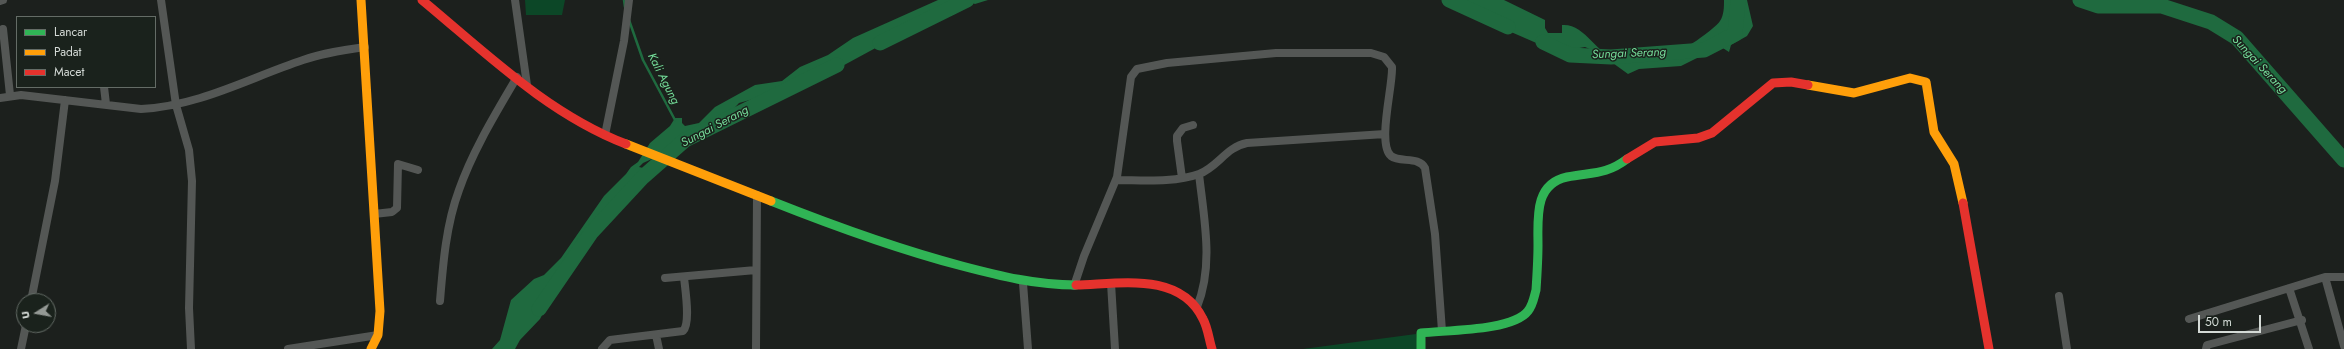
<!DOCTYPE html>
<style>
body{margin:0}
#map{position:relative;width:2344px;height:349px;overflow:hidden;background:#1c201d;font-family:Jost,sans-serif}
canvas{display:block}
.legend{position:absolute;left:16px;top:16px;width:140px;height:72px;box-sizing:border-box;background:#1a221c;border:1px solid #646c66;margin:0;padding:5px 7px;list-style:none;font-size:12px;color:#d4dad6}
.legend li{display:flex;align-items:center;gap:8px;height:20px}
.legend b{width:20px;border:1px solid #646c66}
.north{position:absolute;left:16px;top:293px;width:40px;height:40px;box-sizing:border-box;background:#1a221c;border:1px solid #646c66;border-radius:50%;rotate:259deg;font-size:11px;font-weight:700;line-height:16px;text-align:center;color:#d4dad6}
.north::after{content:'';display:block;margin:auto;width:14px;height:18px;background:#949995;clip-path:polygon(50% 0,100% 100%,50% 72%,0 100%)}
.scale{position:absolute;left:2198px;top:315px;width:63px;height:18px;box-sizing:border-box;border:2px solid #d4dad6;border-top:0;padding-left:5px;font-size:12px;line-height:14px;white-space:nowrap;color:#d4dad6;-webkit-text-stroke:3px #1a221c;paint-order:stroke}
</style>
<div id="map">
<canvas width="2344" height="349"></canvas>
<ul class="legend">
<li><b style="height:5px;background:#30b455"></b>Lancar</li>
<li><b style="height:5px;background:#ff9f0a"></b>Padat</li>
<li><b style="height:5px;background:#e5322d"></b>Macet</li>
</ul>
<div class="north">U</div>
<div class="scale">50 m</div>
</div>
<script>
const g = document.querySelector('canvas').getContext('2d');
g.lineJoin = 'round';
function fillPath(path, color) {
  g.fillStyle = color;
  g.fill(path, 'evenodd');
}
function stroke(path, color, width, dash) {
  g.strokeStyle = color;
  g.lineWidth = width;
  g.lineCap = dash ? 'butt' : 'round';
  g.setLineDash(dash || []);
  g.stroke(path);
}
function label(font, color, halo, rows, align = 'center') {
  g.font = font + ' Jost,sans-serif';
  g.lineWidth = 3;
  g.setLineDash([]);
  g.textBaseline = 'middle';
  g.strokeStyle = halo;
  g.fillStyle = color;
  for (const [text, x, y, turn = 0] of rows) {
    g.save();
    g.translate(x, y);
    g.rotate((+turn || 0) * Math.PI / 180);
    g.textAlign = isNaN(turn) ? turn : align;
    if (halo) g.strokeText(text, 0, 0);
    g.fillText(text, 0, 0);
    g.restore();
  }
}
const green = new Path2D(`
 M525,0H565L562,15H526Z
 M1416,334L1418,349H1303Z`);
const water = new Path2D(`
 M938,0H988L975,4L969,2L960,11L933,15L904,28L894,38L835,70L792,80L764,96L739,103L726,117L704,125L693,133L685,144L643,163L639,167L643,168L634,185L597,223L592,235L577,249L562,269L552,286L549,302L540,319L520,340L515,349H492L500,340L511,300L534,279L544,275L561,258L604,196L626,174L631,167L638,162L650,143L670,126L675,118H682V123L685,126L699,123L715,107L755,85L782,81L800,67L828,55L853,38Z
 M1455,0H1504L1545,20V28L1548,33H1562V25C1585,23 1597,55 1617,60C1629,64 1634,60 1646,58C1654,56 1662,57 1670,55C1679,54 1715,29 1720,21C1724,15 1724,7 1724,0H1747L1753,26L1747,36L1731,45L1729,52L1715,43L1707,47L1697,58L1681,66L1639,69L1628,74L1599,53L1585,47L1557,52L1495,25L1484,10Z`);
const stream = new Path2D(`
 M624,0L625,7
 M629,20L643,60L675,120`);
const river = new Path2D(`
 M1449,0L1508,27
 M2080,0L2098,6H2162L2211,22L2237,38L2344,160
 M1543,42L1570,55L1611,57L1704,50L1735,34L1738,0
 M880,43L967,0
 M539,309L591,233L643,177L685,140L837,65`);
const street = new Path2D(`
 M161,0L176,105L189,150L192,181L189,308L191,349
 M515,0L527,85
 M0,1L3,0
 M3,29L10,95
 M104,87L106,104
 M0,98L21,95L141,109C199,106 249,78 303,60C323,53 344,50 365,47
 M605,135L624,41L629,0
 M1182,178L1177,141V136L1183,128L1193,125
 M1116,180C1142,180 1174,183 1199,174C1218,167 1226,147 1247,143L1385,134
 M374,214L392,212L397,208L398,164L418,170
 M2325,277L2344,346
 M665,278L756,270
 M1023,283L1028,349
 M1111,283L1115,349
 M1074,286L1084,256L1117,177L1131,77L1137,69L1167,63L1276,53H1371L1384,57L1392,67C1393,86 1377,144 1391,156C1400,163 1419,156 1425,168L1435,234L1442,331
 M2289,288L2309,349
 M2059,296L2067,349
 M31,301L55,181L65,100
 M440,301C443,264 446,225 459,190C473,150 496,113 517,77
 M1197,307C1214,265 1204,219 1199,174
 M2189,319L2312,281L2325,277H2344
 M656,335L659,349
 M21,349L26,325
 M288,349L378,335
 M602,349L610,340L683,331C691,323 685,289 684,277
 M756,349L757,195
 M2206,349L2207,345L2302,320`);
const fast = new Path2D(`
 M771,201C834,226 897,249 962,266C1000,276 1036,285 1076,285
 M1421,349V333C1446,330 1513,331 1528,311C1533,305 1534,297 1536,290C1537,275 1538,260 1538,245C1538,218 1534,184 1567,177C1592,172 1606,175 1627,159`);
const slow = new Path2D(`
 M361,0L380,311L378,335L371,349
 M1808,85L1854,93L1910,78L1926,82L1934,132L1954,164L1963,203
 M626,144L771,201`);
const jam = new Path2D(`
 M422,0C486,53 548,114 626,144
 M1627,159L1655,142L1698,138L1712,133L1773,83L1791,82L1808,85
 M1963,203L1989,349
 M1076,285C1119,284 1180,271 1203,319C1208,328 1209,340 1212,349`);
const waterNames = [
 ["Sungai Serang",1629,54,-2],
 ["Sungai Serang",2259,65,47],
 ["Kali Agung",663,79,63],
 ["Sungai Serang",715,127,-28]
];
fillPath(green, '#0c4727');
fillPath(water, '#1f6a3f');
stroke(stream, '#1f6a3f', 2.5);
stroke(river, '#1f6a3f', 15);
stroke(street, '#545755', 8);
stroke(fast, '#30b455', 9);
stroke(slow, '#ff9f0a', 9);
stroke(jam, '#e5322d', 9);
label('italic 12px', '#75dd9a', '#1a221c', waterNames);
</script>
